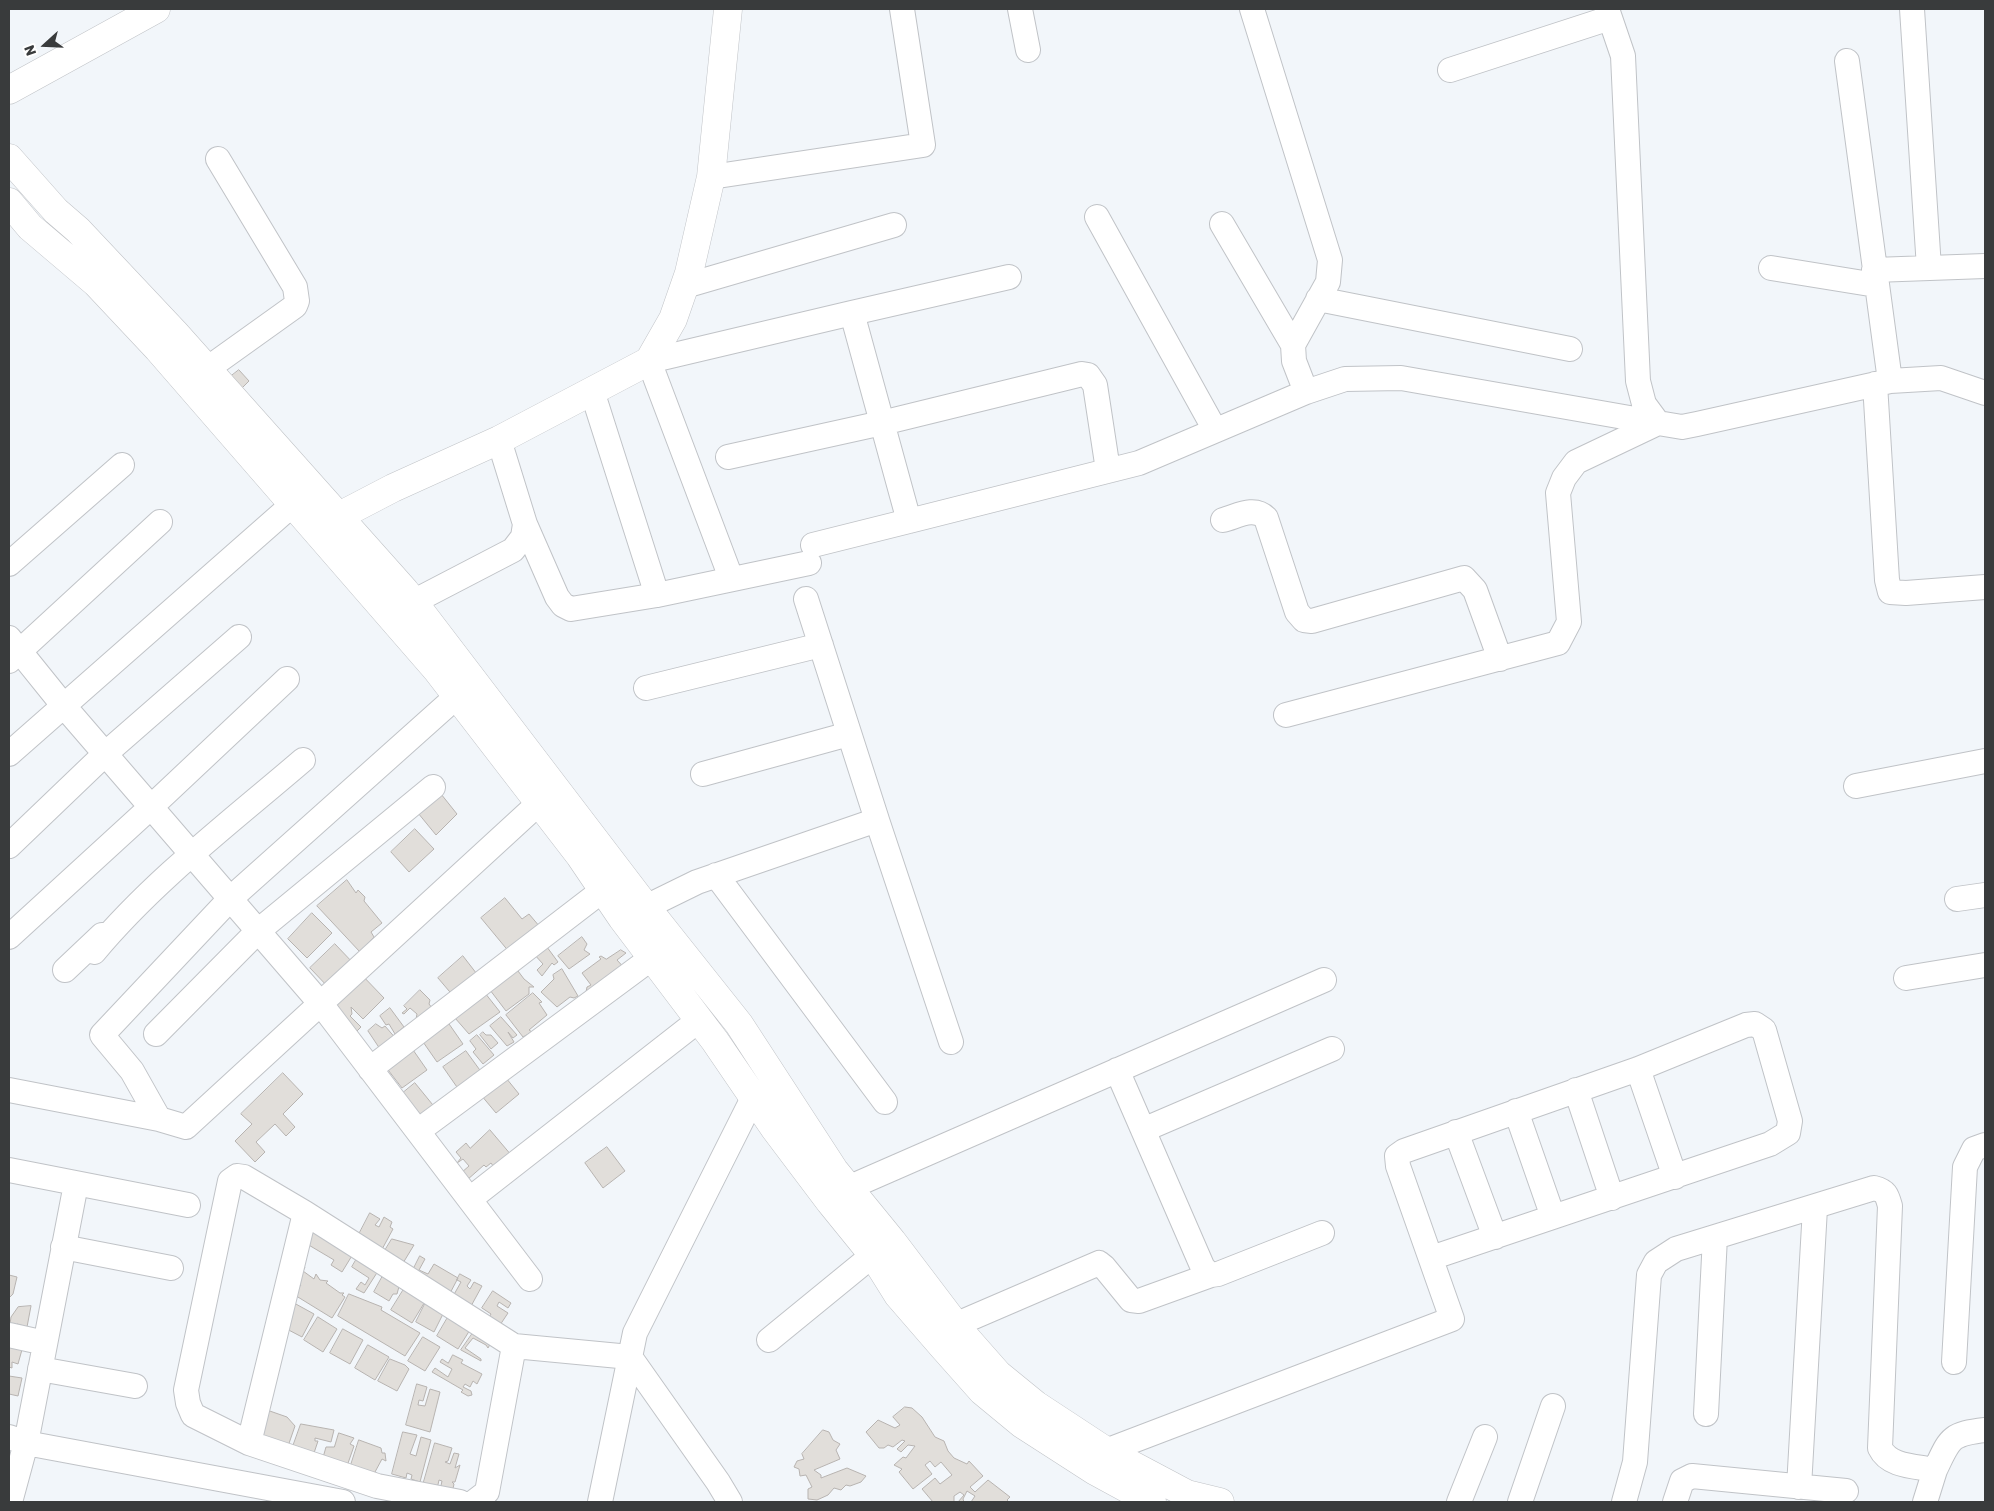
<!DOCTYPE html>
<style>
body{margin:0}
#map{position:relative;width:1994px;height:1511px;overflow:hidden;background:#f2f6fa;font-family:Rubik,sans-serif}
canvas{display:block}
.frame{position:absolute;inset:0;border:10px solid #393b3c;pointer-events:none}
.north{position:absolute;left:20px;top:20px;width:50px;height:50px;-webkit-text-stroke:4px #fff;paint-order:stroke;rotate:250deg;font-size:14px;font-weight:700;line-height:20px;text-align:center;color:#393b3c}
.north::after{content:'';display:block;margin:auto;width:18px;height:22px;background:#393b3c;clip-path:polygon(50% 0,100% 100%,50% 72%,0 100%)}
</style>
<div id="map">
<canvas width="1994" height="1511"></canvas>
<div class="frame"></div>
<div class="north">N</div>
</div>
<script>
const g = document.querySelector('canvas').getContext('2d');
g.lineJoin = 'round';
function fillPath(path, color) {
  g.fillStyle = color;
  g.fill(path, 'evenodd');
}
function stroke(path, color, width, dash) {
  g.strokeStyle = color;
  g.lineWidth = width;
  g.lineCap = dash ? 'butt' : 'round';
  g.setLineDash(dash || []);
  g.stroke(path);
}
const building = new Path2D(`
 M239,370L249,381L241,389L230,377Z
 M441,794L457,814L436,835L418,813Z
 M415,829L434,849L409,872L391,852Z
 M347,880L356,893L358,890L365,897L364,901L382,923L371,932L374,937L360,952L317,906Z
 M505,898L522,919L529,914L540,927L510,953L481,918Z
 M312,913L332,933L307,958L288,939Z
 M582,937L587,944L584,950L590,954L569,969L558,956Z
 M544,943L558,962L554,965L552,963L542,976L537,970L543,964L533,953Z
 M335,944L355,965L330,989L310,968Z
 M621,950L626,953L617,960L627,971L586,992L587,987L591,985L582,973L601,959L599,957L601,956L606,959Z
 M463,956L480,978L455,998L438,978Z
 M520,968L518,971L524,979L534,987H529V994L506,1011L490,990Z
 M562,969L578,996L574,998L570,997L557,1007L541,992L554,979L553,975Z
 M358,971L384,998L363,1019L351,1007L352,1014L350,1016L361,1027L355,1033L337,1014L341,1010L330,999Z
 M420,990L430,1000L429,1004L432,1008L416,1019L417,1014L410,1008L404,1014L402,1013L407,1009L404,1006Z
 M485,993L500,1012L469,1034L455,1018Z
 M533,993L542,1002L539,1003L547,1015L529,1030L532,1032L523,1037L506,1015Z
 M390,1008L404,1027L395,1034L389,1024L386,1025L380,1016Z
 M501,1017L517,1035L513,1038L508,1032L514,1042L507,1046L490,1026Z
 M447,1021L463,1044L437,1062L421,1039Z
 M376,1024L382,1028L385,1026L397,1040L382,1052L368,1031Z
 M483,1032L486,1035H491L498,1043L491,1049L480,1035Z
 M477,1035L494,1055L483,1064L473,1052L476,1049L470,1041Z
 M411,1047L427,1070L402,1088L385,1066Z
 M466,1051L482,1073L459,1090L443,1067Z
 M283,1073L303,1094L283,1114L295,1127L286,1136L275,1124L256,1142L265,1152L255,1162L235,1141L252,1124L241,1114Z
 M502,1073L519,1094L496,1113L481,1095Z
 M415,1083L437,1110L418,1123L398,1097Z
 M490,1130L512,1156L496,1170L491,1163L486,1167L484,1165L467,1180L461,1173L469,1166L463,1159L457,1163L461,1158L456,1152L466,1143L470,1148Z
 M607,1147L625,1171L603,1188L585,1163Z
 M370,1213L380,1219L375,1225L379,1227L384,1217L392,1222L390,1227L393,1229L380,1253L356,1240Z
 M312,1229L353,1254L342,1272L331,1265L334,1260L307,1244Z
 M392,1239L414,1245L400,1268L397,1267L401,1260L397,1257L392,1265L381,1257Z
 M359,1255L380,1268L364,1293L356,1289L361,1282L365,1285L369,1278L352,1267Z
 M420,1256L425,1259L419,1270L428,1274L434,1264L458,1278L447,1299L409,1278Z
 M303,1267H305L303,1271L314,1279L316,1274L320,1280L328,1281L326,1283L340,1293H344L342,1295L345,1297L332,1318L293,1294L301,1285L294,1282Z
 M385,1272L401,1279L397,1294H393L389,1301L374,1292Z
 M460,1274L471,1280L467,1286L470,1289L474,1282L482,1286L470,1308L452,1298L461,1282L457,1280Z
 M9,1275L17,1277L13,1294L9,1298Z
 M404,1289L426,1300L412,1323L391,1310Z
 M493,1291L511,1303L508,1308L499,1302L497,1306L508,1313L498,1328L487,1321L491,1314L482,1308Z
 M349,1294L382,1307L381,1310L420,1333L405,1356L338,1316Z
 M429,1296L447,1306L434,1332L416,1322Z
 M294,1303L314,1314L302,1337L281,1326Z
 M31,1306L27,1327L17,1324V1327L10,1324L11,1317L18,1307Z
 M451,1312L473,1325L458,1349L437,1336Z
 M318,1317L337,1329L323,1352L304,1340Z
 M343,1329L363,1340L350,1364L330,1353Z
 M475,1330L492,1341L488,1348L486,1345L473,1338L465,1348L481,1359V1361L461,1350Z
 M423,1337L440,1347L425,1371L408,1361Z
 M9,1342L23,1346L18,1364L12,1362V1368L9,1367Z
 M368,1345L389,1357L375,1380L355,1368Z
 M453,1355L463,1360L461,1363L482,1374L477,1384L473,1381L470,1387L465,1384L463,1387L471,1391L472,1395L468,1396L461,1392L463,1390L432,1372L435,1368L448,1377L452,1369L440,1362L442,1359L448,1363Z
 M390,1359L405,1365L409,1369L397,1391L378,1381Z
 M9,1376L22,1378L18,1396L9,1394Z
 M417,1384L427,1387L423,1401L419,1400L418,1405L425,1406L430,1389L440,1392L430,1432L406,1425Z
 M905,1407L912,1408L922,1417L935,1437L944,1441L948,1451L954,1458L967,1464L969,1461L983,1476L970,1487L975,1492L988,1480L1010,1497L1007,1500L1009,1502H971L975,1496L967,1491L963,1499L964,1502H958L964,1495L960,1492L954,1496V1502H933L922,1489L935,1478L940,1484L952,1475L941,1462L935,1467L930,1461L925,1465L932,1474L913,1489L899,1472L902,1469L894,1465L903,1457L906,1458L915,1446L908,1445L901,1452L897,1449L905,1441L902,1440L893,1447L888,1445L884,1448H879L866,1432L878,1420L895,1428L900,1425L893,1417Z
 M264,1409L287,1417L295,1426L286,1452L253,1441Z
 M301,1424L334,1430L331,1442L315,1438V1441H318L312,1459L291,1452Z
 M823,1430L829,1432L833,1440L840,1444L836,1450L840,1459L814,1470L821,1475V1478L847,1468L866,1476L861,1482L850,1486L846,1485L841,1490L834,1488L828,1495L817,1500L808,1499V1489L812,1487L806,1475L800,1476L799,1469L794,1467L797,1461L804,1459L802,1454Z
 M403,1432L417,1435L410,1454L416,1456L421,1437L431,1440L420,1482L411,1479L412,1475L407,1473L406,1478L392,1474Z
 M339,1433L354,1438L350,1444L354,1446L346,1469L322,1461L326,1447H334Z
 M359,1440L381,1448L382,1453H385L386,1461L382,1459L375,1472L380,1475L379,1477L351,1465Z
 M435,1443L452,1448L448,1461L445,1462L450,1464L454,1453L459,1454L455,1468L460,1465L455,1482H452L454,1484L452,1493L440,1490L442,1481L439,1480L437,1489L423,1485Z`);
const street = new Path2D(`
 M1020,9L1028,50
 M1252,9L1330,260L1328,282L1293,345L1294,361L1306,392
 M1607,9L1623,56L1638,381L1644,404L1658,423L1682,427L1697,424L1890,381L1941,378L1985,393
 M1912,9L1929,268
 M1847,61L1890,381
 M1450,70L1610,18
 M711,177L923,145L902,9
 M1097,217L1215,430
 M1222,224L1293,345
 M1771,268L1876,285
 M1874,270L1985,266
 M685,286L894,225
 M1318,299L1570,349
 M852,313L1009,277
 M207,369L295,306L297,301L295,287L218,159
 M1875,384L1887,580L1890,592L1906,593L1985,587
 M592,391L657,595
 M728,457L882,423L1082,374L1088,375L1095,385L1108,470
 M1223,520C1238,516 1254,506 1266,518L1297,612L1304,620L1312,621L1464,578L1475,590L1500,659
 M909,521L1139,463L1306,392L1345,379L1401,378L1658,423
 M525,524L557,597L563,605L571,609L657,595L809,563
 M9,564L122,465
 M731,578L649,361L852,313L909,521L813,545
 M413,602L513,550L523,537L525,524L499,440
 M9,638L63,705L321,1004L530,1279
 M9,661L160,522
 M646,688L821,645
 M456,697L230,899L102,1035L132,1071L159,1119L186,1127L539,803
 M1286,715L1558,643L1569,622L1558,493L1564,478L1576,462L1658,423
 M9,754L292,505
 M703,774L849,734
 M1856,786L1985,761
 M877,820L951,1042
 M9,846L105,754L239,637
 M716,875L885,1102
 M1957,899L1985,895
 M646,907L697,882L877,820L806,599
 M9,937L151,807L287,679
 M94,952C154,880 232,821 303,760
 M65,970L102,935
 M1906,978L1985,965
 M156,1034L258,931L433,787
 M370,1069L603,890
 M1638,1069L1675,1177
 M1117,1070L1203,1268L1211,1275L1218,1274L1322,1233
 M9,1090L159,1119
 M1576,1090L1612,1198
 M1516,1111L1553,1217
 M1143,1130L1332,1049
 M418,1131L653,957
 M1456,1132L1495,1237
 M9,1170L188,1205
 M848,1188L1324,980
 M470,1199L699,1020
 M305,1213L514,1346
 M63,1247L171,1268
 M955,1325L1099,1263L1104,1267L1131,1300L1139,1301L1211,1275
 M9,1335L45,1343
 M769,1340L873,1255
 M1954,1362L1965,1167L1974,1149L1985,1145
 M40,1369L135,1386
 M1706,1414L1715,1237
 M9,1437L26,1443L343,1502
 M249,1443L305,1213L244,1177L237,1176L230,1181L186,1390L188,1403L193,1415L249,1443L377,1486L460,1502
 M1106,1451L1452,1319L1398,1166L1397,1156L1404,1151L1638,1069L1746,1025L1755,1024L1764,1030L1790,1121L1788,1133L1770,1144L1431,1258
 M1935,1470C1950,1439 1949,1434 1985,1430
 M1799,1487L1815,1208
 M10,1502L26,1443L76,1184
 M474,1502L487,1492L514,1346L630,1357L718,1482L730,1502
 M600,1502L635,1333L753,1098
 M1459,1502L1485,1437
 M1520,1502L1553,1406
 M1624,1502L1635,1462L1649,1275L1656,1262L1676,1249L1874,1188C1886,1191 1887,1195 1890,1206L1880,1448C1889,1467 1916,1466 1935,1470L1925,1502
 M1675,1502L1682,1481L1692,1476L1846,1491`);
const secondary = new Path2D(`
 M9,90L156,9
 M9,158L56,211L78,230L175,333L405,591L646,907L739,1024L834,1170L892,1241L961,1332L998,1374L1036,1405L1106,1451L1187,1494L1220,1502
 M9,202L30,227L96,283L158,349L436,669L580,856L622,918L715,1041L775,1129L830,1202L873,1255L898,1295L943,1347L982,1391L1022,1424L1095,1471L1152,1502
 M322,525L393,488L499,440L649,361L673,319L689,273L711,177L728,9`);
fillPath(building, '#e1deda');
stroke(building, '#b7b3b0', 1);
stroke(street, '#c0c3c7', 26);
stroke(secondary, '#c0c3c7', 29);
stroke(street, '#fff', 24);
stroke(secondary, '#fff', 28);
</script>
